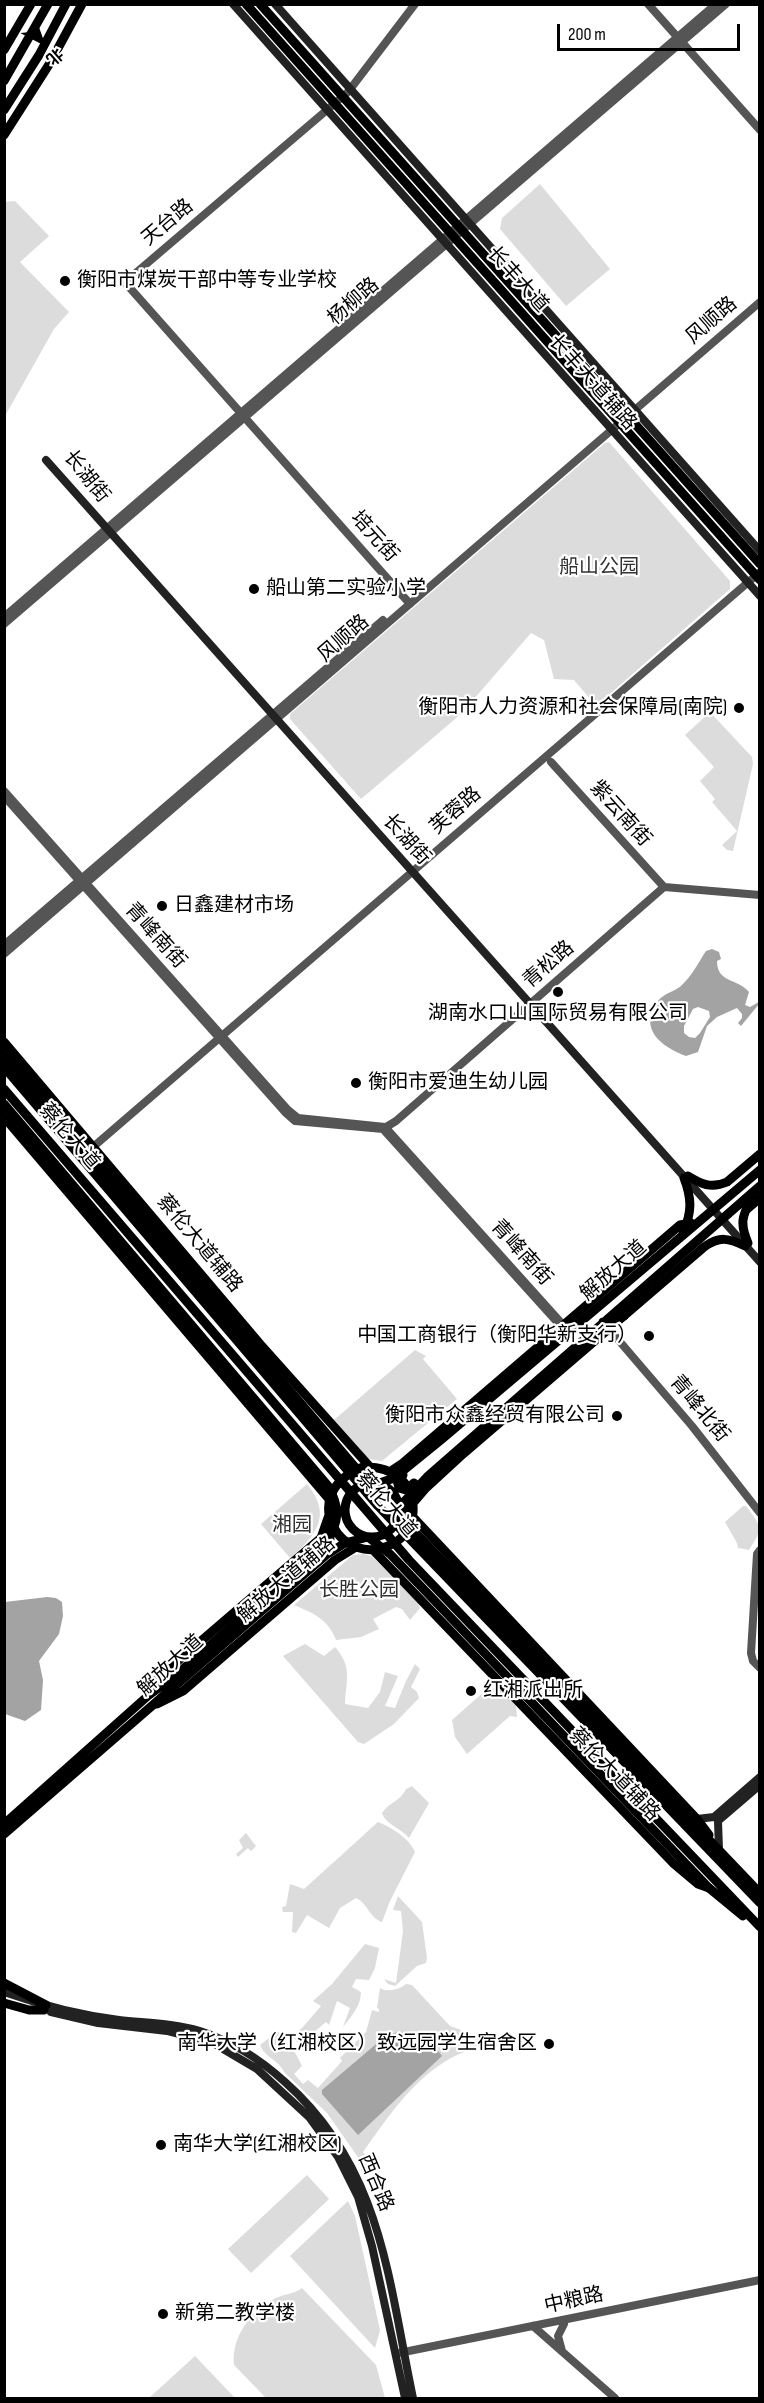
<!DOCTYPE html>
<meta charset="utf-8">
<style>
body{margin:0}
#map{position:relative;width:764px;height:2403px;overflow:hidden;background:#fff;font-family:"Sofia Sans Condensed","Noto Sans SC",sans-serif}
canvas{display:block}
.frame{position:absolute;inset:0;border:6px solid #000;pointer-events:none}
.north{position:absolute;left:12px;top:12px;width:60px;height:60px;-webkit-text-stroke:4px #fff;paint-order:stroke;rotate:139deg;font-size:16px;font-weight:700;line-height:24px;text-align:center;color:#000}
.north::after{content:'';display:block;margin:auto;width:21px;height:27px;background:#000;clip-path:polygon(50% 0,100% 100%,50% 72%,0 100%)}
.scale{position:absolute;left:557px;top:24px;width:183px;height:27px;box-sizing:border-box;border:3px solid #000;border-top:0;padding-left:8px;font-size:18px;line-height:21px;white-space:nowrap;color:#000;-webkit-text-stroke:4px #fff;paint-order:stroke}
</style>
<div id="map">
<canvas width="764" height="2403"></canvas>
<div class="frame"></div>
<div class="north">北</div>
<div class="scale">200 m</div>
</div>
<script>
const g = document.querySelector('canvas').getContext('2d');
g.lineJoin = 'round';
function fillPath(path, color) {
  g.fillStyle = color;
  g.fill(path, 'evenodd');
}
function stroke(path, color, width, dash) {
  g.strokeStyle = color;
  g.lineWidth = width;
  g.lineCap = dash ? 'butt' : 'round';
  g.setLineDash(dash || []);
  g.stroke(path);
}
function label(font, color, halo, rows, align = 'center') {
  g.font = font + ' "Sofia Sans Condensed","Noto Sans SC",sans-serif';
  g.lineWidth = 4.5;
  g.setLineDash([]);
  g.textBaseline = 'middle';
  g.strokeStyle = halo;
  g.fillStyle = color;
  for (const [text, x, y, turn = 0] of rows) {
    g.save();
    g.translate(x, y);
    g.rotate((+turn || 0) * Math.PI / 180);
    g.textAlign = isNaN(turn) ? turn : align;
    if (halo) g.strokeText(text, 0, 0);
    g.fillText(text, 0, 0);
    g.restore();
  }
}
const green = new Path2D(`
 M540,184L610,269L566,306L500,229L502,218Z
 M15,201L49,236L20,262L69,312L54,329L5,416L4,202Z
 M609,442L730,581V589L596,706L574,680L554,679L544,640L531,633L461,714L361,799L290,719V714L605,443Z
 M710,712L752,757L753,764L733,851L727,850L722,845L737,831L712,802L715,799L700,781L714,767L685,735Z
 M415,1350L426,1356L423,1359L457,1399L382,1461L368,1459L334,1420Z
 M307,1484C333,1515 316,1536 290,1558L261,1524Z
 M743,1506H746C761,1526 764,1528 749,1550L738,1548L737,1543L725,1522Z
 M363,1554L372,1556L418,1603L420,1608L410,1620L402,1609L396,1607L373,1619L379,1629L361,1637L336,1640C328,1619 313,1613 294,1605L353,1555Z
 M305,1644L324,1656L335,1647C353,1668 346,1679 345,1704L368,1708L380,1692L385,1672L398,1676L385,1706L395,1708L406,1681L415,1664L420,1669L411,1687L417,1692L419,1698L394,1724L364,1744L358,1742L283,1656Z
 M497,1684L516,1706L517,1717L510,1716L467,1754L455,1737L452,1720L486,1690L489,1692Z
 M412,1786L429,1803L409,1838C401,1828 385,1824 382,1813C389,1802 401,1801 406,1789Z
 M378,1822C391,1827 410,1839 415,1852L390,1901L382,1922C370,1918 367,1903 356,1898L340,1908L329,1928L307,1915L296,1933L292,1932L293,1912H283L282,1907L286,1906L290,1884L304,1889Z
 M246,1833L256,1846L251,1851L248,1848L238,1857L236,1854L243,1848L239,1840Z
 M398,1896L422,1922L427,1958L426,1963L417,1966L395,1986L388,1984L384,1979L396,1983L403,1931L401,1911L393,1910Z
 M365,1944L379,1948L375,1968L369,1980L356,1979L352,1987L361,1992C361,2006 351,2017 343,2027L350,2008L337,2001L329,2025L326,2022L300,2044L291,2036L302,2028L321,2006L313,2001L332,1984Z
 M406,1984L412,1985L450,2026L494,2042C480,2047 464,2051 451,2058C412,2080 388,2117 363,2152L373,2164L367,2170L327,2113L284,2072C279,2060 265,2058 260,2045L278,2031L296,2054L302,2066L294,2074L303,2084L308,2080L318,2088L342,2061L340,2058L366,2032L372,2010L379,2012V2009L377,2008L380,1988C387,1993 400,1989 406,1984Z
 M307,2175L329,2199L251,2273L228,2249Z
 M348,2201L355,2216L380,2330L375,2348L290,2256Z
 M302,2288L376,2365L385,2398H266L234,2365C231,2338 250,2311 276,2298C284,2294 295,2294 302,2288Z
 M195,2356L235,2398H149Z`);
const water = new Path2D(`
 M712,949L719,952L721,959L717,961C717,983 737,978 749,992L745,1005L750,1007L759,1002V1004L741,1026L738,1023L742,1018V1014L737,1008L717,1017L707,1026L698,1052L686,1056C662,1047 637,1029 658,1001C664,993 674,992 681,986C692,976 698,963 706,951ZM698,1007L709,1011L710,1017L700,1033L695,1038L689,1037L684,1033V1026L693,1009Z
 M47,1597L56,1598L62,1602L63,1616L59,1634L39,1661L43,1680L41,1710L25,1721L5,1714V1602Z
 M407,2031L429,2039L442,2056L358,2135L322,2094V2090L388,2034Z`);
const tertiary = new Path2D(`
 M648,4L760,130
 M122,279L410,604
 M124,283L348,92L415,4
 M4,617L716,4
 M4,624L726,4
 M551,762L664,887
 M4,791L287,1109L298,1118L385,1127L564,1326L568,1334L383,1129L295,1121L286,1113L4,796
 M4,945L383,620
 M4,954L760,302
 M383,1129L396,1121L664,887L760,895
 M93,1147L760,572
 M609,1329L692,1426L760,1513
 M760,1550L757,1554L751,1653L753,1661L760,1668
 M533,2326L615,2398
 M562,2351L558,2336L564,2324
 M399,2353L760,2280`);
const secondary = new Path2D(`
 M233,4L760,596
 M275,4L760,551
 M46,460L760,1262
 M697,1819L714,1817L760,1777
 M719,1850L718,1821L760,1785
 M4,1992C41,2005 80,2015 119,2020C146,2023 173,2023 200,2031C231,2041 261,2060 285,2082C382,2168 388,2279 413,2398
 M51,2012L98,2023L167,2031L213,2043L257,2069L309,2117L338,2157L358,2197L372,2246L405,2398`);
const primary = new Path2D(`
 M246,4L760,580
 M260,4L760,564
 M4,50L31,4
 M4,135L50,63L82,4
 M4,1042L260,1344L370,1467
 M4,1117L329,1499
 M688,1176C701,1184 711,1189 727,1182L760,1154
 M747,1209L760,1198
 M363,1467C392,1466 415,1482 413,1513C412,1525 404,1538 394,1543C342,1573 294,1494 363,1467Z
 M391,1471L403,1463L680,1225L691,1223
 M413,1503L425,1489L463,1454L704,1247C720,1236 728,1238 745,1246
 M413,1517L697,1819L709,1835
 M373,1550L673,1863L698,1884L709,1888
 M150,1694L158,1678L321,1538L329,1515
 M157,1704L183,1691L335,1560L356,1547
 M4,1983L46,2005
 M4,2003L29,2010H44`);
const trunk = new Path2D(`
 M4,81L48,4
 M4,110L39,55L66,4
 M4,1055L354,1466L377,1484L394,1478L442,1439L760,1170
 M4,1067L378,1506L760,1903
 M4,1089L409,1560L760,1927
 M4,1104L328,1486C341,1509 339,1521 326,1544
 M683,1233C692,1212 692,1199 684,1178
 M748,1243C738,1220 744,1214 754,1192
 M609,1329L603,1322L624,1316
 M403,1475L397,1480L399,1488L406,1490L414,1483
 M345 1510a27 27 0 1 1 54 0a27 27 0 1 1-54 0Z
 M412,1491C407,1506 407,1517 414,1531L760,1893
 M398,1517L402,1504L427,1477L760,1186
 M4,1824L150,1694L175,1676L330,1539
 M4,1834L326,1555L345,1543L368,1537L390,1554L709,1888L743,1916`);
const markers = [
 [65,281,6,"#000"],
 [254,589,6,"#000"],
 [739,708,6,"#000"],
 [162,906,6,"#000"],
 [558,992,6,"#000"],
 [356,1083,6,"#000"],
 [649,1336,6,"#000"],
 [617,1416,6,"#000"],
 [471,1691,6,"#000"],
 [549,2044,6,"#000"],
 [161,2145,6,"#000"],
 [163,2314,6,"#000"]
];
const streetNames = [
 ["天台路",168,223,-40],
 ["长丰大道",517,280,48],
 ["杨柳路",354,302,-41],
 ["风顺路",712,321,-41],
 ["长丰大道辅路",592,383,48],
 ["长湖街",86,477,51],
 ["培元街",374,537,48],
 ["风顺路",344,639,-41],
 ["芙蓉路",456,811,-41],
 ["紫云南街",620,814,48],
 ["长湖街",406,840,48],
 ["青峰南街",155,936,48],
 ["青松路",549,965,-41],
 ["蔡伦大道",69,1137,49],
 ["蔡伦大道辅路",199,1244,50],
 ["青峰南街",521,1253,48],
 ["解放大道",614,1271,-41],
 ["青峰北街",699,1409,50],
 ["蔡伦大道",386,1505,49],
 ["解放大道辅路",287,1580,-40],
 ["解放大道",171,1666,-42],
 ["蔡伦大道辅路",614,1775,46],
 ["西合路",375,2183,67],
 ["中粮路",574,2301,-12]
];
const poiNames = [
 ["衡阳市煤炭干部中等专业学校",77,281],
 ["船山第二实验小学",266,589],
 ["衡阳市人力资源和社会保障局(南院)",727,708,"right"],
 ["日鑫建材市场",174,906],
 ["湖南水口山国际贸易有限公司",558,1014,"center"],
 ["衡阳市爱迪生幼儿园",368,1083],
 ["中国工商银行（衡阳华新支行）",637,1336,"right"],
 ["衡阳市众鑫经贸有限公司",605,1416,"right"],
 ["红湘派出所",483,1691],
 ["南华大学（红湘校区）致远园学生宿舍区",537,2044,"right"],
 ["南华大学(红湘校区)",173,2145],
 ["新第二教学楼",175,2314]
];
const parkNames = [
 ["船山公园",599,568],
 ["湘园",292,1526],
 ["长胜公园",359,1591]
];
fillPath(green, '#dcdcdc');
fillPath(water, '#a3a3a3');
stroke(tertiary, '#555', 8);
stroke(secondary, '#222', 8);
stroke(primary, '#000', 9);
stroke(trunk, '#000', 9);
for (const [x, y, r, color] of markers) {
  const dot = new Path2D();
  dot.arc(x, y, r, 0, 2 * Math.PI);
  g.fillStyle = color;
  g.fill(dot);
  stroke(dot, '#fff', 2);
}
label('20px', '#000', '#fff', streetNames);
label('20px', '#000', '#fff', poiNames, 'left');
label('20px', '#333', '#fff', parkNames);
</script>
